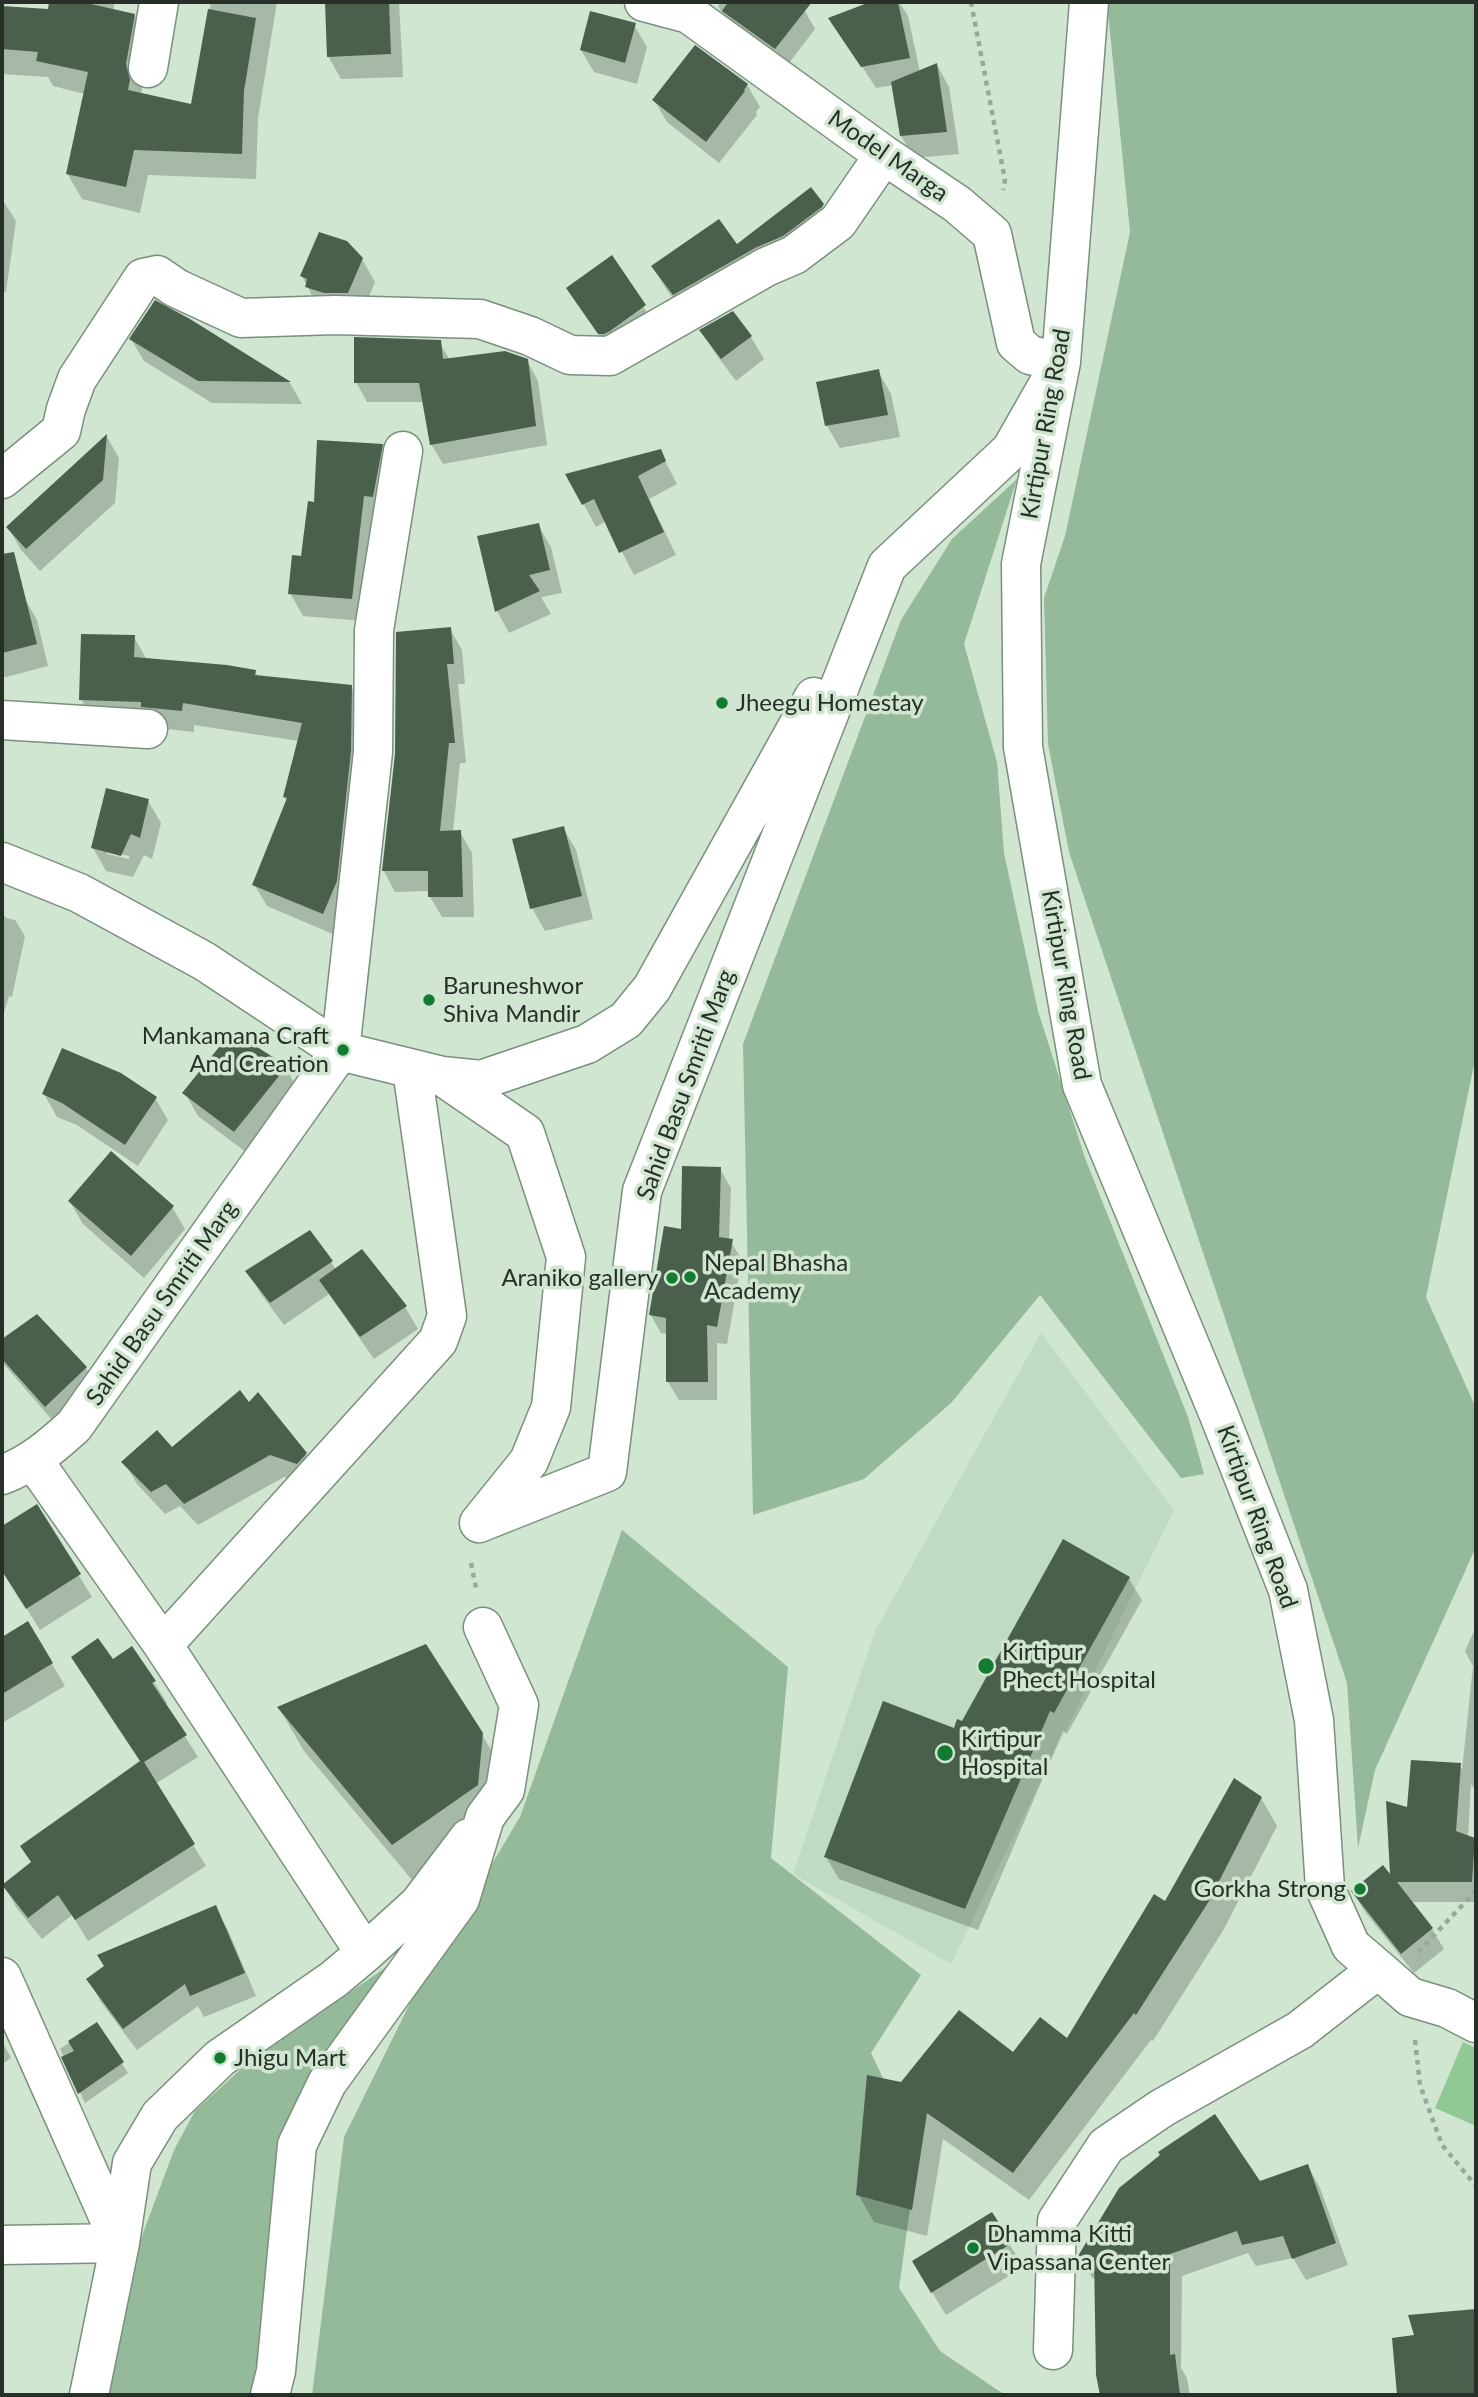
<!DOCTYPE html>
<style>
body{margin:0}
#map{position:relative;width:1478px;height:2397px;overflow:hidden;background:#d0e6d1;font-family:Lato,sans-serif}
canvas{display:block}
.frame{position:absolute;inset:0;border:4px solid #273028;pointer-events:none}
</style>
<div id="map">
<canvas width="1478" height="2397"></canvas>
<div class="frame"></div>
</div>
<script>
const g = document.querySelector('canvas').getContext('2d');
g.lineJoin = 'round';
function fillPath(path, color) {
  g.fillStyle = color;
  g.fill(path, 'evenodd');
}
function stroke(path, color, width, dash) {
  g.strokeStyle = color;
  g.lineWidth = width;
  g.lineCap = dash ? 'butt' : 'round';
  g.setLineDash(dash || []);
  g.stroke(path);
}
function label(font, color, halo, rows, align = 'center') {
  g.font = font + ' Lato,sans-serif';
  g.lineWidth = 7;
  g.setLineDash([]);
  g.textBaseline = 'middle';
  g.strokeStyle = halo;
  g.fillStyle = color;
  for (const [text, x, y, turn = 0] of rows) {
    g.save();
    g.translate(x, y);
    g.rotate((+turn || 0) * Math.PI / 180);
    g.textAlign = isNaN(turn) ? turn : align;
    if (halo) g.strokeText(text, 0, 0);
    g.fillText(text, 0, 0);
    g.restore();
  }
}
const built = new Path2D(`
 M1041,1333L1174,1510L951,1964L793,1874L875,1631Z`);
const green = new Path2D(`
 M1107,2H1476V1055L1426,1297L1476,1408V1547L1375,1770L1358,1848L1347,1683L1069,852L1048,744L1044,598L1065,536L1130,232Z
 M1017,479L964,644L997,762L1004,853L1038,1011L1085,1158L1188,1417L1204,1474L1181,1478L1040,1295L951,1403L864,1479L753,1515L743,1044L901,620L952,539Z
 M622,1530L788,1667L771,1858L921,1975L871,2053L918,2151L899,2288L940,2351L1005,2395H312L344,2137L416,1991L520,1817Z
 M396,1960L295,2163L271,2306L250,2395H106L113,2347L143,2233L174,2150L195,2111L243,2067Z`);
const water = new Path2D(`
 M1463,2042L1476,2048V2126L1435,2108Z`);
const shadow = new Path2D(`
 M51,2H115L113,11L134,15L149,41L141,94L192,106L211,2H277L258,118L256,179L148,175L140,213L82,199L67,173L85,94L53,86L48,77L2,74V8L49,11Z
 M329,2H399L403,77L341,79L328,56L327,9Z
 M721,2H793L805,11L815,29L786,67L729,25L718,6Z
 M875,2H899L908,16L920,72L937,65L949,87L959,154L914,158L901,136L893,85L876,88L831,18Z
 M634,25L647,47L637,84L594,72L581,50Z
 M747,85L760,107L756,112L757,115L719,163L667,122L654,100Z
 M2,199L16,221L6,292L2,291Z
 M822,205L836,228L687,317L666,289L653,267L737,247Z
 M611,258L658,329L613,356L568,288Z
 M362,259L375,282L361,316L319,309L302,276Z
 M733,313L751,337L764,359L736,381L715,353L702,331Z
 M189,320L290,383L302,404L212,403L144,361L131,339Z
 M439,342L450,360L527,361L538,381L547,445L443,464L431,444L424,402H367L356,382Z
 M878,371L891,394L900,437L840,448L827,426L818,383Z
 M107,437L119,458L115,503L40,571L21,550L8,527Z
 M382,446L395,468L364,621L303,616L290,593L302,558L315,504Z
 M660,451L677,484L649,499L676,555L634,575L606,521L596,527L568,475Z
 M538,525L551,547L562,593L541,597L551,614L509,633L497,611L479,538Z
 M24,597L37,620L48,666L2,678V603Z
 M450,629L462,650L465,684H458L466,763H460L453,832H460L472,853L474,917H442L430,897V891L395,892L384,871L396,755Z
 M134,637L147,660L255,671L258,677L351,686L363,708L335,935L267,906L254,884L288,802L284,797L299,741L194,725V732L94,721L81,699Z
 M148,801L161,823L152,859L144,855L133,877L106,871L93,848ZM107,851L129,856V859L107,854Z
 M563,828L576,850L593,919L545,931L532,908Z
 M2,911L6,918L15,920L25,936L12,997L9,996L2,1020Z
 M285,1067L298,1089L247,1153L198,1116L185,1093Z
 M44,1094L155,1098L168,1120L138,1166L77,1125L57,1117Z
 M720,1169L731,1188L729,1240L742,1259L727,1344L717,1343V1400H679L668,1382V1334L661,1333L650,1314L682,1231Z
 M70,1202L172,1207L185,1229L144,1278L83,1224Z
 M331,1262L336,1270L405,1307L418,1329L374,1359L329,1294L284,1325L261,1294L248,1272Z
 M37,1316L86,1368L99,1391L59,1428L2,1362V1341Z
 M248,1404L306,1454L319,1477L311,1486L284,1477L198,1525L180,1506L165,1514L137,1484L124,1462L172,1449Z
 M36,1506L92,1597L40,1630L2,1569V1528Z
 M1129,1579L1142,1600L1067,1734L1063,1731L978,1930L839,1879L826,1857L963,1723Z
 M28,1623L65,1686L2,1723V1639Z
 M1476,1627V1792L1471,1784L1468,1837L1474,1840L1476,1844V1902H1411L1432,1929L1444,1949L1414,1973L1365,1912L1353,1892L1392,1880L1409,1809L1460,1765L1462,1770L1473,1666L1465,1651Z
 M73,1658L113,1662L154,1682L167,1703L165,1705L198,1757L155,1784L206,1866L88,1941L72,1915L42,1939L16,1907L4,1885L32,1864L141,1762Z
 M279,1708L481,1733L507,1777L502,1829L418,1887L304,1751Z
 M1261,1798L1277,1826L1224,1929L1153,2041L1151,2040L1029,2200L943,2139L927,2236L874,2222L858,2194L902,2084L1068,2040L1166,1904Z
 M215,1908L228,1930L256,1996L204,2017L198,2006L137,2050L101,2002L88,1979Z
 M96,2024L128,2073L85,2103L60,2049Z
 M2,2041L11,2058L2,2064Z
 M1308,2166L1320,2188L1348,2265L1306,2280L1293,2258L1256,2266L1248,2253L1182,2276L1181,2368L1187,2378L1190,2395H1101L1098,2375L1096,2278H1092L1080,2256L1120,2189L1260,2183Z
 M992,2214L1023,2267L946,2315L927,2284Z
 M1476,2311V2395H1398L1394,2340L1416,2336L1410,2316Z`);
const building = new Path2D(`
 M49,2H82L135,14L126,64L130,80L128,90L191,104L208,9L256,18L244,91L242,154L134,150L126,187L66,174L88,72L36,61L38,52L2,49V6L48,9Z
 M325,2H389L391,54L327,57Z
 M728,2H812L775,49L722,11Z
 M870,2H898L910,58L861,67L828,18Z
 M590,11L636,23L625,63L580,50Z
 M695,45L748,84L744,90L745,91L706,142L652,100Z
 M937,63L947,132L900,136L891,82Z
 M811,187L824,204L822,207L783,236L755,248L673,295L651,266L719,219L737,244Z
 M319,232L347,241L363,258L348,293H324L305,287L307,279L300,276Z
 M612,255L646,305L610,331L604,334H598L566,288Z
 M155,300L190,319L291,382L198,381L129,339Z
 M733,311L752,336L721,359L699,330Z
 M354,337L441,340L443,359L505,351L528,359L536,426L430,445L419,383H354Z
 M879,369L888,415L825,426L816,382Z
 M107,434L103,480L26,549L6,527Z
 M317,440L383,444L373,497L364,496L352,599L288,594L292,555L301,556L308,501L314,502Z
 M661,449L666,461L638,476L664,532L619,553L594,499L582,505L565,474Z
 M539,523L550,570L529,575L540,591L495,612L477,536Z
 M14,552L37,644L2,653V554Z
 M451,627L454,664H447L455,743H449L440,831L461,830L463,897H428V871H382L395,754L396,632Z
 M81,634L135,635L134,657L227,665L256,670L255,675L352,685L351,751L337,881L323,914L252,885L287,798L283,797L302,723L183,703L182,711L141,707V702L79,700Z
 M106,788L149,799L140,838L131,834L121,856L91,848Z
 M564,826L582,896L530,909L512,839Z
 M232,1031L287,1066L234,1132L182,1093Z
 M62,1048L121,1073L157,1097L125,1145L62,1103L42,1094Z
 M111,1151L174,1206L131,1256L68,1201Z
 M682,1166L721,1167L719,1237L733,1239L717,1327L707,1325L708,1382H666V1318L649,1315L664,1226L681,1229Z
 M310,1230L333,1261L270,1303L245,1271Z
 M362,1249L407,1306L360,1337L319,1280Z
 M37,1314L87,1367L45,1407L2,1359V1339Z
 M240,1390L249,1402L258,1392L307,1453L297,1464L270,1455L184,1504L166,1484L151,1492L121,1462L157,1430L172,1447Z
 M37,1504L81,1574L26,1609L2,1571V1526Z
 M1063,1539L1130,1577L1054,1713L1050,1711L965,1909L824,1857L883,1701L954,1728L957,1719L962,1721Z
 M28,1621L53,1663L2,1694V1637Z
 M98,1638L113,1659L132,1646L156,1681L152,1683L187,1735L144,1762L195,1844L75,1920L58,1895L28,1918L2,1885L31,1862L20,1846L140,1761L71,1657Z
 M426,1644L483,1733L478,1785L392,1845L277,1707Z
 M1411,1760L1461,1763L1456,1831L1475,1838L1472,1882H1397L1433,1928L1401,1954L1351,1891L1383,1865L1390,1874L1386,1801L1407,1807Z
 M1234,1778L1262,1797L1209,1901L1136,2015L1134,2013L1013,2173L927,2113L912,2210L856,2195L867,2075L901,2082L959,2010L1013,2052L1040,2017L1067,2038L1154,1894L1165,1901Z
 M216,1905L245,1973L190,1996L185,1984L123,2029L86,1979L104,1966L97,1955Z
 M97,2022L124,2062L78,2094L61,2057L74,2051L68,2041Z
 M1215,2114L1260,2181L1308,2164L1336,2243L1292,2259L1283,2236L1242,2245L1237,2231L1170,2254V2355L1175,2354L1180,2395H1100L1096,2375L1094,2257L1078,2256L1119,2188L1160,2155L1158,2152Z
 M992,2212L1012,2243L931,2293L912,2261Z
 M1476,2309V2395H1397L1392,2338L1414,2335L1408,2315Z`);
const path = new Path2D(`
 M971,2L1005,180L1003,190
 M471,1563L476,1588
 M1418,1952L1476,1891
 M1415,2040L1420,2085L1442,2145L1476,2186`);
const minor = new Path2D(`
 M1089,2L1061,362L1021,564L1023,747L1082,1085L1219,1415L1288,1590L1314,1720L1325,1888L1351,1946L1378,1969L1410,1997L1447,2008L1476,2023
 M148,68L159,2
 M2,479L61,431L66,409L77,379L143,278L157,275L176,288L241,318L335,315L480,319L530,336L570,355L610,356L766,267L794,255L838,222L884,155
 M2,720L148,729
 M2,862L79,893L204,961L340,1051L373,752L374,630L403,451
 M442,1076L481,1080L587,1044L626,1020L652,988L814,697
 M33,1460L163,1645L365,1953
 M2,1475C31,1464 52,1446 74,1426L340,1051L442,1076L525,1133L566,1257L551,1407L529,1461L479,1523L607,1472L642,1191L887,566L1011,450L1061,362L1030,355L1016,343L992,234L957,204L884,155L689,14L644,2
 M163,1645L438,1341L447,1316L412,1069
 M2,1977L120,2243
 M2,2245L120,2243
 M1053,2350L1057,2221L1106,2146L1162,2108L1300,2030L1378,1969
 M89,2395L120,2243L132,2163L160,2116L220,2058L334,1979L365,1953L419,1904L469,1838
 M270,2395L276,2371L297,2145L327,2083L460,1899L485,1817L505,1790L519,1705L483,1627`);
const markers = [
 [722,703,7,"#117c31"],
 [429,1000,7,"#117c31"],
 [343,1050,7,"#117c31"],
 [690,1277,7,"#117c31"],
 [672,1278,7,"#117c31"],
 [986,1666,9,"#117c31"],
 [945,1753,9,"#117c31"],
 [1360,1889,7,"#117c31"],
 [220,2058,7,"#117c31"],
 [973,2248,7,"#117c31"]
];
const streetNames = [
 ["Model Marga",888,156,35],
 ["Kirtipur Ring Road",1046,424,-80],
 ["Kirtipur Ring Road",1066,985,80],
 ["Sahid Basu Smriti Marg",686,1085,-70],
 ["Sahid Basu Smriti Marg",162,1303,-55],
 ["Kirtipur Ring Road",1257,1517,70]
];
const poiNames = [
 ["Jheegu Homestay",736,703],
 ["Baruneshwor",443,986],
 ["Shiva Mandir",443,1014],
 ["Mankamana Craft",329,1036,"right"],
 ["And Creation",329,1064,"right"],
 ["Nepal Bhasha",704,1263],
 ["Academy",704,1291],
 ["Araniko gallery",658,1278,"right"],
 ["Kirtipur",1002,1652],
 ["Phect Hospital",1002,1680],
 ["Kirtipur",961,1739],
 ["Hospital",961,1767],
 ["Gorkha Strong",1346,1889,"right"],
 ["Jhigu Mart",234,2058],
 ["Dhamma Kitti",987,2234],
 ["Vipassana Center",987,2262]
];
fillPath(built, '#bfdbc1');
fillPath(green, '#95ba99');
fillPath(water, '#90c996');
fillPath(shadow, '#0003');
fillPath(building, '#4b5f4d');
stroke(minor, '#7a8f7c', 41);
stroke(path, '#97a998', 4.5, [5, 5]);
stroke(minor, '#fff', 38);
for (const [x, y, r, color] of markers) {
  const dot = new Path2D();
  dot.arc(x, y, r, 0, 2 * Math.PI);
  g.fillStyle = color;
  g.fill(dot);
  stroke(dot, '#d0e6d1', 2.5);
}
label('24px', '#273028', '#d0e6d1', streetNames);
label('24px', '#273028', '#d0e6d1', poiNames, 'left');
</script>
